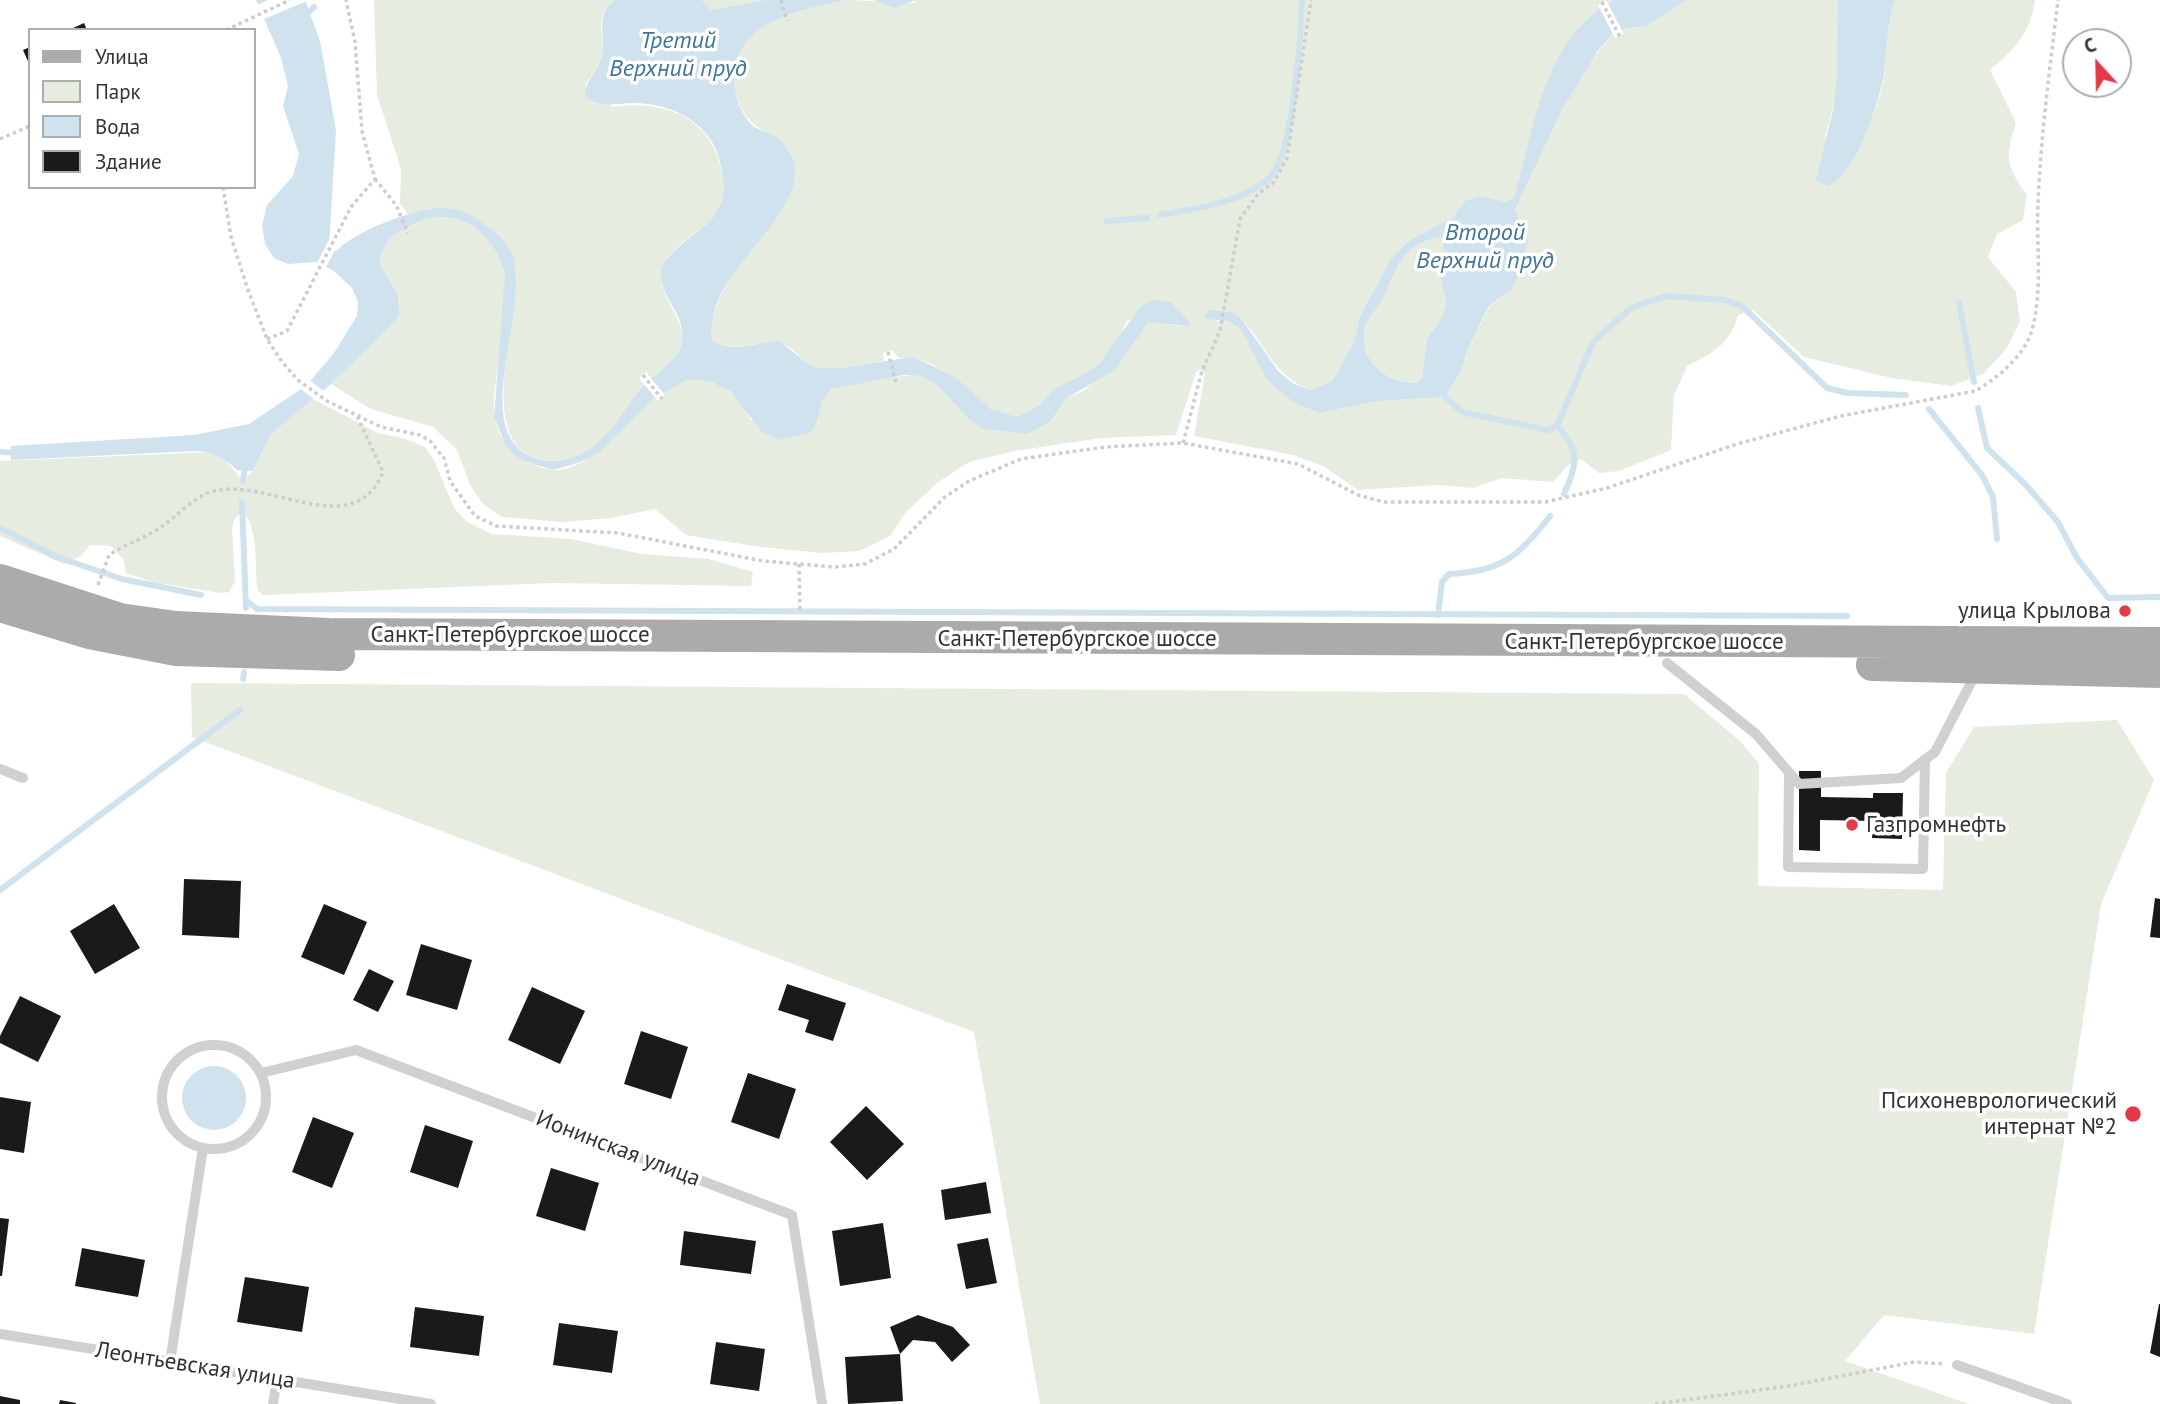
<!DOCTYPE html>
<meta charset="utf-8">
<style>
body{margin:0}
#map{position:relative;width:2160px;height:1404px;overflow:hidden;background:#fff;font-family:"PT Sans",sans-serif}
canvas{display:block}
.legend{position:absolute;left:28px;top:28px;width:228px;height:161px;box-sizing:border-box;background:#fff;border:2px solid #adadad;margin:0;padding:9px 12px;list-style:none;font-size:21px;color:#333}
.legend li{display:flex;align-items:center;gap:14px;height:35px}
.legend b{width:35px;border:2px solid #adadad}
.north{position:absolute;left:2062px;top:28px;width:70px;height:70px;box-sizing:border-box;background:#fff;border:2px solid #adadad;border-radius:50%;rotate:338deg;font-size:19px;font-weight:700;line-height:28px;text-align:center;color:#333}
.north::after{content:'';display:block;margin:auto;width:24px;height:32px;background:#e63946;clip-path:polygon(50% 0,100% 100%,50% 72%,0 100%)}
</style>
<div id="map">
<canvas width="2160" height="1404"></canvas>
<ul class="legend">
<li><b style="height:9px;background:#ababab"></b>Улица</li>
<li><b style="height:19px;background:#e6ecdf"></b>Парк</li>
<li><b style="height:19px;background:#cfe2ee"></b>Вода</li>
<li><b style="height:19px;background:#1a1a1a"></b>Здание</li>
</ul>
<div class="north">С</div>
</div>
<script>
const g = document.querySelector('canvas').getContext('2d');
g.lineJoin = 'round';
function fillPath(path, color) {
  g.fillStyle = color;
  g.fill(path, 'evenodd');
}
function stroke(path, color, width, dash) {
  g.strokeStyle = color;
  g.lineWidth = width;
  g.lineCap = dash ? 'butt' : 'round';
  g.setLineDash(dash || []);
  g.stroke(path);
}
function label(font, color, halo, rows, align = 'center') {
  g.font = font + ' "PT Sans",sans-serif';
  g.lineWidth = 7;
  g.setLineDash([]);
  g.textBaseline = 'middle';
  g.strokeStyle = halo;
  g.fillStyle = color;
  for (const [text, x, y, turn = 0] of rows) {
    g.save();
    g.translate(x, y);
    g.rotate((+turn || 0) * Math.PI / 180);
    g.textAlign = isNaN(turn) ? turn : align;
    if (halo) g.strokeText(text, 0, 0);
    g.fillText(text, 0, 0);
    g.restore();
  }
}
const green = new Path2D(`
 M374,0H615C589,19 610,38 600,62C597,70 589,78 585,86L613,107C663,99 713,117 722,173C725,185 726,198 719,209C706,232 672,242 663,266C652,298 699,325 675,357C669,365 658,371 651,378L646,372L639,378L644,385C628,401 618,423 602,440C590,452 566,463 549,461C469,452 520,324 516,273C514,258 501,237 489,228C480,221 473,215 461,215C444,214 425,210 409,216L400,203L401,169L377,95Z
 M702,0H765L711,10Z
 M847,0C870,0 890,4 914,3L916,0H1614C1543,40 1536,126 1514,197L1506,202L1465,201L1452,218L1408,241L1390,260L1359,318L1354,342L1332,381L1311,390C1274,377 1266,345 1241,318L1211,321L1230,322L1242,331L1268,380L1294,403L1320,413L1377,401L1445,397L1460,373L1468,349L1490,306L1512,289L1528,240L1515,210L1562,110L1588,65L1611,36L1627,28L1645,27L1687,0H1838C1843,45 1839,94 1825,137L1850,164C1864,135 1881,104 1885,71C1888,47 1886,24 1895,0H2035C2031,32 2014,51 1990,70L2016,123C2005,157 2006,166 2027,195L2023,220L1997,234L1988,257L2016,292L2020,321L2007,348L1983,374L1951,386L1892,378L1804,357L1753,310L1738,315C1730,344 1713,353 1687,366L1674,395L1671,450L1619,471L1599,473L1581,459L1567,466L1553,482L1502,478L1473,488L1438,485L1358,490L1323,466L1293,455L1194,436L1205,374L1200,370L1196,372L1176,435L1101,438L1015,451L969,462L937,483L906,512L890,536L859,551L823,553L760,547L686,535L655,509L611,518L563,522L502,517L483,504L470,485L457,450L433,427L371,409L331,384L399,317L392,287L380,264C383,242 391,235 411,225C456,203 492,229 505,274C504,304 501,334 498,364C496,381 492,401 495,418C498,438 509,448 525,459C589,506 634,389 688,379C693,378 700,380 704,381C727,383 741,401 751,420L817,421C819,411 820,398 829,391C839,384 906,373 920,376C941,380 956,403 968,418L1051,421L1065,399L1085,390L1129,350L1137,335L1148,321L1180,326L1190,322L1171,302L1127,321L1118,340L1099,364L1079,377L1055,388L1040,405L1017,417C1009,414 997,413 990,408C961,390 938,354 899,358L892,350L883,353L884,361L842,368L812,367C804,362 795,350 787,346C762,336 735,356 712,340C707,290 762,242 785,201L772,135C733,120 720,67 750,35C772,11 817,6 847,0Z
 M1437,237L1444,238V263L1440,276L1446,303L1443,315L1427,339L1422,378L1418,383C1389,384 1357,361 1365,329C1368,317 1379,307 1384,295C1391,280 1398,260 1412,249C1419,243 1429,240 1437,237Z
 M313,399L378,433L403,438L425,447L434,460L454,508L467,522L492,534L571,539L642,554L709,559L753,572L751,586L552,583L264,595L258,591C253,564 261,532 242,511L234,520L232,528L235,581L229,592L220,593L153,582L126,573L124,560L111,546L90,545L81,556L64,564L0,536V461L211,452L225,459L243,481L253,471L270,435Z
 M191,683L1684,694L1741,742L1759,764L1758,886L1943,890L1946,773L1974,727L2117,720L2154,780L2101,904L2034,1334L1884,1315L1845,1361L1969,1404H1040L974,1032L192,737Z`);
const water = new Path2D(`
 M256,0H305L320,41L336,130L329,247L336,251C356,231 412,209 441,208C458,208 471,214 484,224C494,231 505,240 510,250C536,302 467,425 530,456C548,465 568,461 585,452C611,438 624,406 644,385C653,375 667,367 675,357C681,350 682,342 682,332C681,310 656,291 662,268C667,250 702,232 714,216C726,200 725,185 721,166C714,125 675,104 635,103C616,103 603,109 585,97C585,81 594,76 600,62C610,39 591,17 615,0H702L711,10L765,0H847C802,9 736,20 734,77C733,94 740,112 752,125C757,130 765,131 771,134C788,143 799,164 794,183C778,239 706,277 712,340C732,354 757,342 779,341L812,367L842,368L911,357L920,360L955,377L991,409L1017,417L1040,405L1055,388L1079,377L1099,364L1141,306L1154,300L1171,302L1190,322L1189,326L1148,322L1115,370L1065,399L1051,421L1027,434L983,429L968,418L938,385L921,376L904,375L831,389L822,401L817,421L810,433L779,440L762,432L731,392L712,382L688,379L653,399L597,454L578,463L552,470L519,459L506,446L494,417L505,274C492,229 456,203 411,225C391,235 383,242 380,264L398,296L399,317L331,384L270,435L253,471L237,470C224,457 213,452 195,451L11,460V446L194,435L249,424L307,385L334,353L357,316L358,302L352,288L334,271L316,262L288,264L274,258L265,244L262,226L267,205L293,176L299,154L283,106L288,86L281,58Z
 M873,0H916L895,8Z
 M1614,0H1687L1645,27L1627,28L1611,36L1597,52L1562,110L1515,210L1528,240L1521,269L1512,289L1489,306L1468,349L1460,373L1445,397L1377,401L1320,413L1294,403L1267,380L1242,331L1230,322L1204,318L1209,310L1231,312L1241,318L1278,371L1294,384L1311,390L1332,381L1354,342L1359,318L1390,260L1408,241L1452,218L1465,201L1479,196L1506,202L1514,197C1536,125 1542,40 1614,0ZM1437,237L1444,238V262L1440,276L1446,303L1443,315L1427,339L1422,378L1417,383C1389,384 1357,361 1365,329C1368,317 1379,307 1384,296C1391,280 1398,260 1412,249C1418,243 1429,240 1437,237Z
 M1838,0H1895C1886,25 1888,49 1884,75C1879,102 1855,178 1827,186L1816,180L1833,110L1837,79Z
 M182 1098a32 32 0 1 1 64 0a32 32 0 1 1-64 0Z`);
const pier = new Path2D(`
 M268,0H309L262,20L255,6Z
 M1606,0L1624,34L1615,38L1598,5Z
 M330,238L332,245L335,247L339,243L325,269L316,265Z
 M648,375L665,395L658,401L642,382Z
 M308,379L325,392L316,401L298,387Z`);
const stream = new Path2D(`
 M310,11L314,7
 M1160,215C1196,208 1243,203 1270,177C1293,156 1301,34 1302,0
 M1107,221L1147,218
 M1959,303L1974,382
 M1445,397L1462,412L1547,430L1557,426L1593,342L1631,308L1666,296L1725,300L1742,306L1827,388L1847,393L1906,395
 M1978,408L1987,448L2025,484L2058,522L2077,558L2108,598L2160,597
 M1929,409L1982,475L1993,497L1997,539
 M1557,426C1581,450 1577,466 1564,494
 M0,452L17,453
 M243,481L245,466
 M242,502L246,608
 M0,528L57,557L122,579L201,595
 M247,601L257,609L1847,616
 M1438,615L1442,582L1449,574C1500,572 1519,557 1550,516
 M243,679L244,672
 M0,890L240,710`);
const building = new Path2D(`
 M84,23L87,30H69Z
 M30,47V66L23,50Z
 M1799,771H1821V797L1873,798V793H1903L1902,839L1872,838L1873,821L1820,820V851L1799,850Z
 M184,879L241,881L239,938L182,935Z
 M2155,898L2160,899V938L2150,937Z
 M114,904L140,948L95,974L70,931Z
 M324,904L367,922L344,975L301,957Z
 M421,944L472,960L457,1010L406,995Z
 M369,969L394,981L378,1012L353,1000Z
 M787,984L846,1003L833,1041L805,1032L809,1020L778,1010Z
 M532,987L585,1011L560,1064L508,1040Z
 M20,996L61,1016L38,1062L0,1043V1036Z
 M641,1031L688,1047L671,1099L624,1084Z
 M748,1073L796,1089L779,1139L731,1122Z
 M0,1097L31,1102L24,1153L0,1149Z
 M866,1106L904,1144L867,1180L830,1142Z
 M313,1117L354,1133L332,1188L292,1172Z
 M425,1125L473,1141L458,1188L410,1172Z
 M551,1168L599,1183L585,1231L536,1216Z
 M986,1182L991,1213L945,1220L941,1190Z
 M0,1218L9,1219L2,1276H0Z
 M883,1223L891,1278L840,1286L832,1231Z
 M684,1231L756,1241L751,1274L680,1265Z
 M988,1238L997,1283L966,1289L957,1244Z
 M82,1248L145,1260L138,1297L75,1286Z
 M245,1277L309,1287L302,1332L237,1322Z
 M2159,1304H2160V1357L2150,1353Z
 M415,1307L484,1316L479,1356L410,1347Z
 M918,1315L953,1327L970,1345L952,1362L935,1342L913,1340L900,1354L903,1401L848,1404L845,1357L900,1354L890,1327Z
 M559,1323L618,1331L612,1373L553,1365Z
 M716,1342L765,1349L759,1391L710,1384Z
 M0,1396L20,1400V1404H0Z
 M60,1400L76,1403V1404H59Z`);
const path = new Path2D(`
 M781,0L787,21
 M1602,2L1620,37
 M226,30L290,0
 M0,139L30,126
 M375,179L396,205L408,233
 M223,187L231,237L248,290L267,339L282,362L298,380L327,401L381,427L420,435L430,441L444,458L450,481L475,516L496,526L618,533L763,561L835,567L865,564L894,549L945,497L969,481L1021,459L1105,447L1183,443L1298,464L1358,495L1384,502H1545L1607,488L1737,444L1841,416L1975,391C1997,379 2025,355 2032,330C2043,290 2036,244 2038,202C2041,135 2050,67 2058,0
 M267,339L287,331L351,207L375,179L362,131L355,42L346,0
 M888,352L896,382
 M643,375L662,399
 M1183,443L1202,371L1220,331L1240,219L1258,194L1274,182L1287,158L1311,0
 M799,564L800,611
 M98,585L109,555C126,544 145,538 161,527C177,517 195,495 214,491C268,477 354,544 383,472L357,416
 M1655,1404L1789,1386L1914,1362L1944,1364`);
const service = new Path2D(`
 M1667,663L1756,734L1799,784L1901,778L1935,752L1976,673
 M0,769L23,778
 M1789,773L1788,867L1923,869L1925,759
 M162 1097a52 52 0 1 1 104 0a52 52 0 1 1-104 0Z
 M261,1073L356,1050L792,1215L822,1404
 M0,1334L431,1404
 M170,1362L203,1148
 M1957,1365L2067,1404
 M273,1404L277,1379`);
const primary = new Path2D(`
 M0,580L120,619L176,627L329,634L2160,643
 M0,606L89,633L176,650L339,655
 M1872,665L2160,672`);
const markers = [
 [2125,611,7,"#e63946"],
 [1852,825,7,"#e63946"],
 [2133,1114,9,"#e63946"]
];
const poiNames = [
 ["улица Крылова",2111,611],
 ["Газпромнефть",1866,825,"left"],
 ["Психоневрологический",2117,1101],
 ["интернат №2",2117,1127]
];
const streetNames = [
 ["Санкт-Петербургское шоссе",510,635],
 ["Санкт-Петербургское шоссе",1077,639],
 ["Санкт-Петербургское шоссе",1644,642],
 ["Ионинская улица",618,1149,21],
 ["Леонтьевская улица",195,1366,9]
];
const waterNames = [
 ["Третий",678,41],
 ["Верхний пруд",678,69],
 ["Второй",1485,233],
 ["Верхний пруд",1485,261]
];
fillPath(green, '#e6ecdf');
fillPath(water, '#cfe2ee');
fillPath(pier, '#fff');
stroke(stream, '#cfe2ee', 6);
fillPath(building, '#1a1a1a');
stroke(path, '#cdcdcd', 3.5, [3.5, 3.5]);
stroke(service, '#d0d0d0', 10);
stroke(primary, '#ababab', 32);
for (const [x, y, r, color] of markers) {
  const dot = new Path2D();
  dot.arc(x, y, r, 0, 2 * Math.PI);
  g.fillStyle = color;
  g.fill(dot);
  stroke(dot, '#fff', 2.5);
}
label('23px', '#333', '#fff', poiNames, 'right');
label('23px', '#333', '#fff', streetNames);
label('italic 24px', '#3f7597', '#fff', waterNames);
</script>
